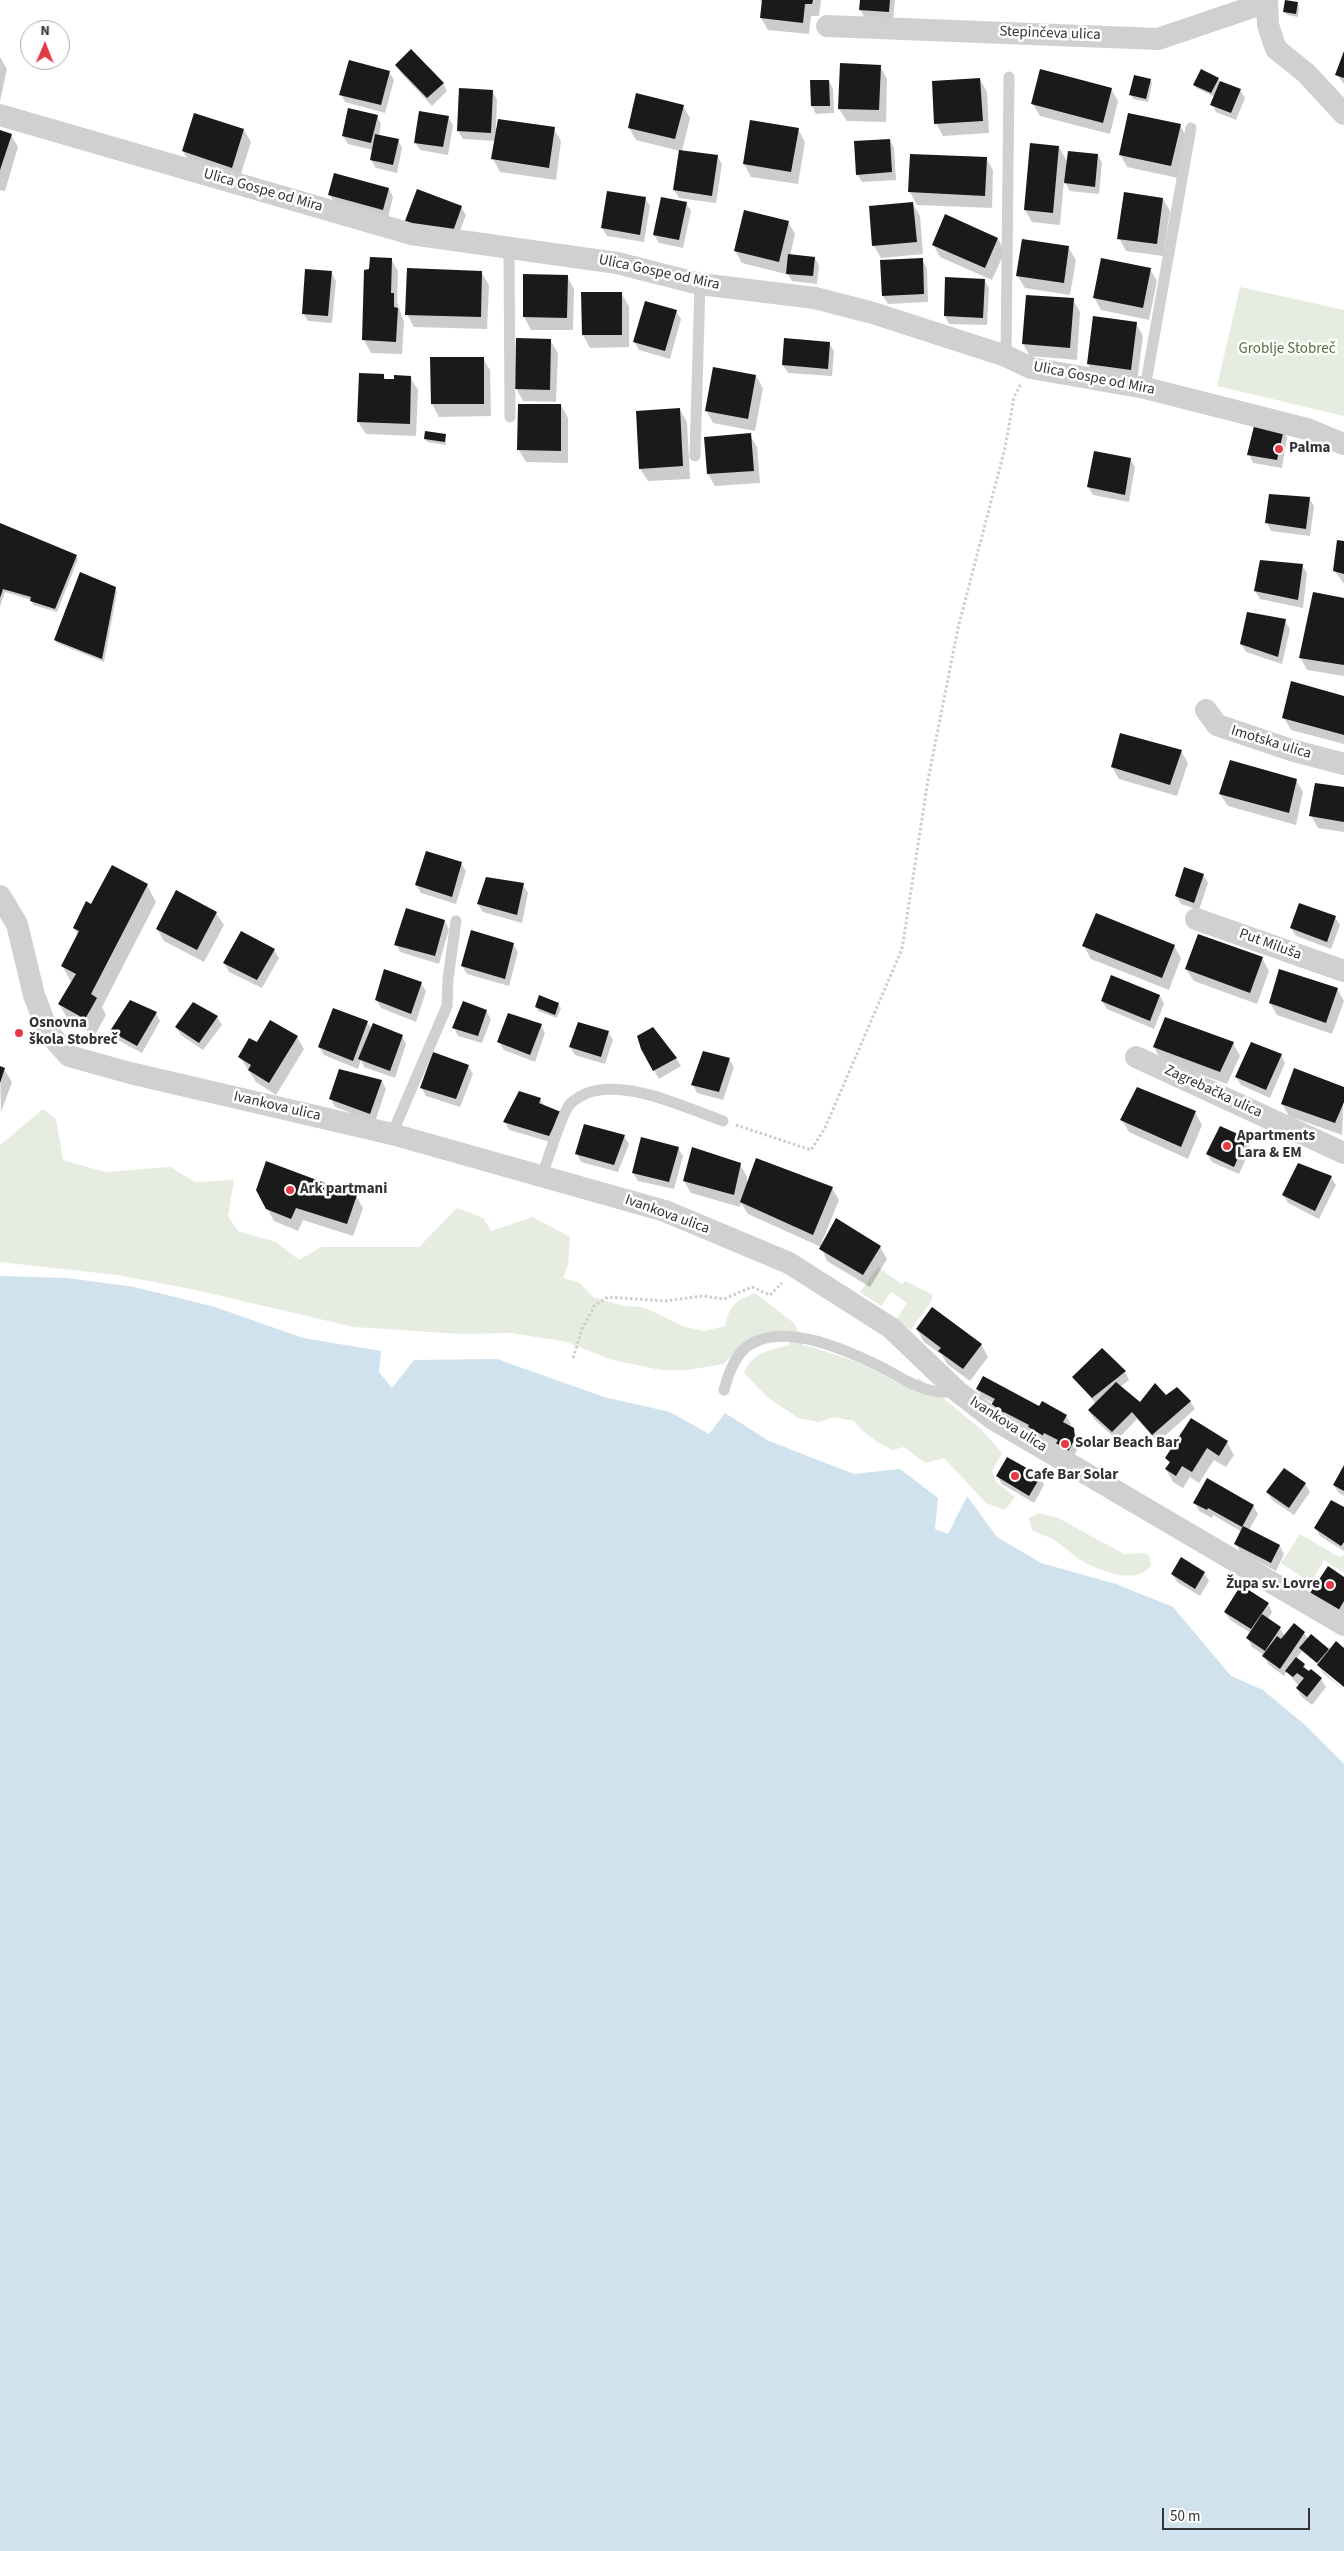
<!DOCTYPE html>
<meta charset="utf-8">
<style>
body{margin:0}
#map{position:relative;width:1344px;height:2551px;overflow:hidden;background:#fff;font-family:"Source Sans 3",sans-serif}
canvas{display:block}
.north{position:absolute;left:20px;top:20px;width:50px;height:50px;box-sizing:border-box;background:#fff;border:1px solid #adadad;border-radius:50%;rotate:1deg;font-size:14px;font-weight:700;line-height:20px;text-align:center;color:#333}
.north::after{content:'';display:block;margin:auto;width:18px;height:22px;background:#e63946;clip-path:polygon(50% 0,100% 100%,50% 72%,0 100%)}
.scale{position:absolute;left:1162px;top:2508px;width:148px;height:22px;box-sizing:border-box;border:2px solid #333;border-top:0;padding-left:6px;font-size:15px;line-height:18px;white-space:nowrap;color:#333;-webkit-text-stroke:4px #fff;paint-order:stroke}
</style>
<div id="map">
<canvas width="1344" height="2551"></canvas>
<div class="north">N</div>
<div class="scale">50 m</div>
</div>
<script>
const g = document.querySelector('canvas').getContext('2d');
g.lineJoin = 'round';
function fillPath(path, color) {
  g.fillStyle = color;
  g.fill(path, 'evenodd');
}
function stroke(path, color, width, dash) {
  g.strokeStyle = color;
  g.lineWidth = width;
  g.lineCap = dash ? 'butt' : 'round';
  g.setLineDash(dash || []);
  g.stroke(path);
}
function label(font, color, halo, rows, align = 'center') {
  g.font = font + ' "Source Sans 3",sans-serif';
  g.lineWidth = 5;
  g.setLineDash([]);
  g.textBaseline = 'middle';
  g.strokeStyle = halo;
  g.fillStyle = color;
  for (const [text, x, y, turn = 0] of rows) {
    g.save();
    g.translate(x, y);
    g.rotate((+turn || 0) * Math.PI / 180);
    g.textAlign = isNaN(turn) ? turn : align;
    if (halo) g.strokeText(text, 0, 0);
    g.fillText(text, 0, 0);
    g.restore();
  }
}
const green = new Path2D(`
 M1240,287L1344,310V416L1217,386Z
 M43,1109L56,1119L63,1160L105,1172L170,1167L195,1182L234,1180L228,1216L238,1231L276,1242L299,1260L321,1247H419L457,1208L483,1218L491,1231L533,1217L570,1237L568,1265L563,1278L580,1283L593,1297L624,1306L643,1307L685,1327L704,1331L725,1326C730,1304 735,1302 755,1293L795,1324L803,1345C837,1354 869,1365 899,1384L919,1378L983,1431L1002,1453L992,1471L996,1482L1015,1497L1005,1510L986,1503L944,1458L925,1463L904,1447L892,1450C877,1442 865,1435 854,1421L834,1417L819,1422L798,1418L767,1397L744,1373C752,1352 770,1350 790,1345L784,1334C760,1340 740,1343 724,1364L687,1370H661L612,1360L567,1342L512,1333L461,1334L354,1327L191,1289L117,1275L0,1262V1145Z
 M878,1267L902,1284L905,1281L932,1294V1300L911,1330L896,1320L907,1303L891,1292L881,1306L860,1292Z
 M1039,1513L1058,1518L1124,1554L1146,1553L1150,1558L1151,1565C1137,1586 1101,1571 1082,1561C1072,1555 1064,1546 1054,1540C1047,1536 1039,1534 1032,1530L1029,1518Z
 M1300,1534L1339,1557L1344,1555V1573L1324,1560L1311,1583L1281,1563Z`);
const water = new Path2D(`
 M0,1276L67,1278L134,1287L215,1307L303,1338L381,1351L379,1372L392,1388L414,1360L497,1359L604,1397L670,1412L709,1434L725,1413L769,1441L854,1474L900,1469L938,1498L935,1529L948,1534L967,1496L997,1537L1041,1563L1116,1584L1173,1607L1231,1676L1263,1690L1304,1724L1344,1764V2551H0Z`);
const shadow = new Path2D(`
 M760,0H821L819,16H811L809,34L768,30L761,18L763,5Z
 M861,0H895L893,20L865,18L860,10Z
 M1297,4L1299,7L1298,17L1287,15L1285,12Z
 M1344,54V84L1337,75Z
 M0,57L7,69L0,101Z
 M396,65L443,83L447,91L432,106L401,73Z
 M880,66L887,79L886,122L847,121L839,109Z
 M389,72L394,80L385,113L345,102L341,94Z
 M980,79L987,92L989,133L943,136L936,123Z
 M1218,79L1220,82L1240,90L1245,98L1236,120L1216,112L1212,104L1215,97L1196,88L1194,85Z
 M1150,80L1152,83L1148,102L1133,99L1131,95Z
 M811,81H829L833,89L834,113L816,114L812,106Z
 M1111,89L1118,101L1110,134L1040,116L1033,104Z
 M493,92L497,100L496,128L554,129L561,141L556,180L500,172L493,159L496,141L463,139L458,131Z
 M683,106L690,118L682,151L717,156L722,164L716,203L679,198L674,190L680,151L636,140L629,128Z
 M377,116L381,124L379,136L398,140L402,148L397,173L376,168L371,160L373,150L348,144L343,136Z
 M448,117L453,125L448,155L420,150L415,142Z
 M1180,125L1187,138L1178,178L1127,167L1120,154Z
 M798,129L805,142L798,184L751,177L744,164Z
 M244,130L251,142L239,180L190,164L183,151Z
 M0,131L11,135L18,147L5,191L0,190Z
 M890,140L894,148L896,180L862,182L857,174Z
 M1059,147L1068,163L1098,155L1102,163L1099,194L1070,191L1064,180L1060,225L1032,222L1025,210Z
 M911,155L986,158L993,170L992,208L917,205L910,192Z
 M389,189L393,197L388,218L334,203L330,195Z
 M417,191L461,207L466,215L455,244Z
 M645,198L650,206L644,242L607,236L602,228Z
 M1163,199L1170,211L1163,256L1126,251L1119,238Z
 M686,203L691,211L683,248L659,243L654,235Z
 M913,204L920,216L923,254L881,258L874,246Z
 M788,222L795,234L790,256L815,258L819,266L817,284L792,281L786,271V274L742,263L735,251Z
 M998,239L1005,251L992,280L940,257L933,244Z
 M1068,247L1076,260L1070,295L1025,288L1017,275Z
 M391,259L398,271L397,302L404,322L402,354L371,353L364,340L365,271H371Z
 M922,260L927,268L928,302L888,304L883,296Z
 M1150,269L1157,281L1149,320L1101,310L1094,297Z
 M331,272L336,281L332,323L308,321L303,313Z
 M481,272L489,285L487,329L414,327L407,314Z
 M524,276H567L574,289L573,330H531L524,317Z
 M984,280L989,288L987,325L949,324L945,316Z
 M621,293L629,306V347L590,348L583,335V294Z
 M1073,300L1080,312L1077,360L1030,356L1023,344Z
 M676,311L681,319L670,359L639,350L634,341Z
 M1136,323L1143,336L1137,382L1095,376L1088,364Z
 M550,340L558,353L556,402L523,401L516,388Z
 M829,343L834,351L832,376L788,373L783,365Z
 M432,358H483L490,370L491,416L439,417L432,404Z
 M383,375L386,380L410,377L418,390L416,436L366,434L358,422Z
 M756,376L763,388L755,431L713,423L706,410Z
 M561,405L568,418V463L526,462L519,450Z
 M680,410L687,422L690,479L648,481L640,469Z
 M1283,430L1287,438L1282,468L1253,463L1249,454Z
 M750,435L757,447L760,483L715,486L708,474L705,438Z
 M445,436L446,445L427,442L425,439Z
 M1130,459L1135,467L1129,502L1093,495L1088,487Z
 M1309,498L1314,506L1310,536L1271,531L1267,523Z
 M0,524L76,556L78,559L57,612L33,605L32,600L5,592L0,607Z
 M1344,542V584L1335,571Z
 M1302,565L1307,573L1303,608L1260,599L1255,591Z
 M115,588L117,592L104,662L57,643L55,640Z
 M1344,599V676L1307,670L1300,657Z
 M1285,621L1290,629L1282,664L1246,652L1241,644Z
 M1344,697V744L1291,730L1284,718Z
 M1181,751L1188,763L1177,796L1119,779L1112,767Z
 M1296,780L1303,792L1296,825L1228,806L1220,794Z
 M1344,788V832L1318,828L1311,815Z
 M461,863L466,871L456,904L421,893L416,885Z
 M1203,875L1208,883L1199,910L1181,904L1176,896Z
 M486,878L523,885L528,893L522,923L483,912L478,904Z
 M147,885L156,902L102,1007L106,1015L95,1035L69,1021L59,1004L72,983L62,966L78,935L74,928L92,906Z
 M216,913L224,925L204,962L164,941L157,929Z
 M1335,917L1340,925L1331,949L1296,936L1291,928Z
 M445,921L449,929L439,964L400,952L396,944Z
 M513,944L518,952L509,986L467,974L462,966Z
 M1084,946H1174L1181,958L1169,990L1091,959Z
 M274,950L279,958L262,988L229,972L224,963Z
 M1262,958L1269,971L1257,1004L1194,981L1186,969Z
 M1112,977L1160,996L1164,1004L1154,1029L1107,1009L1102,1001Z
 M421,983L426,991L416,1022L381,1008L376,1000Z
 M1337,989L1344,1001L1332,1034L1277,1015L1270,1003Z
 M193,1003L217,1017L222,1025L203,1050L181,1035L176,1027Z
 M558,1004L561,1008L557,1018L538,1011L536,1007Z
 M486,1011L491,1019L482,1043L458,1036L454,1028Z
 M156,1013L160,1021L142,1053L116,1039L111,1031Z
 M367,1022L372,1029L402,1036L406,1044L395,1078L364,1067L361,1060L358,1069L324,1055L319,1047Z
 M541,1025L545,1033L535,1062L504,1050L499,1042Z
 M608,1032L613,1040L605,1064L575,1055L570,1047Z
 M297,1037L304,1049L276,1095L256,1082L240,1057L257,1043Z
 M1233,1043L1240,1056L1227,1084L1161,1060L1154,1047Z
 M642,1049L676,1058L681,1066L659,1079Z
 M1281,1055L1285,1063L1270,1098L1241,1085L1236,1077Z
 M729,1059L734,1067L723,1100L697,1093L693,1085Z
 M468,1066L473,1074L460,1107L426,1096L421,1087Z
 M0,1068L4,1069L12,1082L1,1112Z
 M339,1071L382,1081L386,1089L375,1122L335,1107L331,1099Z
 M1344,1088L1342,1135L1289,1116L1282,1104Z
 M540,1099L545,1107L560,1113L554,1143L509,1130L505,1122Z
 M1195,1112L1202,1125L1188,1159L1129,1132L1122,1120Z
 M624,1136L629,1144L618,1172L581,1162L577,1154Z
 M1246,1139L1251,1147L1239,1174L1212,1162L1207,1154Z
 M678,1148L683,1156L674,1189L638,1181L633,1173Z
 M740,1164L747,1177V1185L832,1188L839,1200L821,1244L880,1247L887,1259L870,1287L827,1261L821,1247L748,1214L741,1203L740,1207L691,1193L684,1181Z
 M1331,1177L1336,1185L1319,1219L1288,1203L1283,1195Z
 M356,1196L363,1208L353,1236L303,1220L298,1231L274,1221L267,1208Z
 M917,1329L981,1344L988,1357L970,1381L947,1364L942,1355L924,1342Z
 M1125,1372L1129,1380L1120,1387L1140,1404L1166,1397L1190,1401L1195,1409L1158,1442L1137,1419L1117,1440L1094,1419L1089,1411L1096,1404L1074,1377Z
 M977,1389L1066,1416L1071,1424L1069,1427L1078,1437L1079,1446L1072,1459L1009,1419L994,1403L982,1397Z
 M1227,1442L1234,1455L1226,1467L1214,1460L1199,1483L1190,1477L1183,1488L1173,1482L1166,1469L1170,1464L1166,1458Z
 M1344,1468V1496L1339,1493L1334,1485Z
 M997,1476L1040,1477L1044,1485L1034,1503L1002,1484Z
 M1305,1484L1310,1492L1294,1515L1272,1500L1267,1492Z
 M1195,1503L1253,1506L1258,1514L1249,1530L1280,1546L1284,1554L1276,1571L1240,1552L1236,1544L1242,1532L1213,1515L1212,1518L1199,1511Z
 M1344,1509V1551L1320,1536L1316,1528Z
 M1204,1573L1209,1581L1200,1596L1177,1582L1172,1574Z
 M1344,1578V1616L1316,1601Z
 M1268,1604L1272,1612L1268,1619L1280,1628L1285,1637L1294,1625L1304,1633L1308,1639L1329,1652L1344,1649V1685L1325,1669L1323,1671L1344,1690L1323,1673L1319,1665L1302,1651L1296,1659L1304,1665L1309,1673L1321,1679L1326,1687L1312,1705L1302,1697L1297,1689L1299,1686L1287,1672L1284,1676L1268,1664L1264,1655L1252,1647L1248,1639L1251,1633L1230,1620L1225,1612Z`);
const building = new Path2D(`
 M762,0H813L812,4H805L803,23L760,18Z
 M860,0H890L889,12L859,10Z
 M1285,0L1298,2L1296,14L1283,12Z
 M411,49L444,83L427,98L395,65Z
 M1344,51V78L1335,75Z
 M349,60L390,71L381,105L339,95Z
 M840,63L881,65L879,110L838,109Z
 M1040,69L1112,88L1103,123L1031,104Z
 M1201,69L1219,78L1211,93L1193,85Z
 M1134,75L1151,79L1146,99L1129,95Z
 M980,78L983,121L934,124L932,81Z
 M810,80H829L830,106H811Z
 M1220,81L1241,89L1231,113L1210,105Z
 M459,88L493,90L491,133L457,131Z
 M636,93L684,105L675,139L628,128Z
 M348,108L378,115L371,143L342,136Z
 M419,111L449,116L443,147L414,143Z
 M194,113L244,129L232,168L182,151Z
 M1128,113L1181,124L1171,166L1119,155Z
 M498,119L555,127L549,168L491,159Z
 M750,120L799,128L791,172L743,164Z
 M0,130L12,134L0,170Z
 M375,134L399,139L393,165L370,160Z
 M890,139L892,172L856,175L854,141Z
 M1030,143L1059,146L1053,213L1024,210Z
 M679,150L718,155L712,196L673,190Z
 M1068,151L1098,154L1095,187L1064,183Z
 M910,154L987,157L985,196L908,192Z
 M334,173L389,188L383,210L328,195Z
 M417,189L462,206L451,237L405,221Z
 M607,191L646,197L640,235L601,228Z
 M1124,192L1163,198L1157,244L1117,239Z
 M661,197L687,202L679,240L653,235Z
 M913,202L917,242L872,246L869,206Z
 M744,210L789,221L779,262L734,251Z
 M945,214L998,238L985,268L932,245Z
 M1022,239L1069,246L1064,283L1016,276Z
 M788,254L815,257L813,276L786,274Z
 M370,257L392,258L391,293H394V307L398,308L396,342L362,340L364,270L369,269Z
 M923,258L924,294L882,296L880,260Z
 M1101,258L1151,268L1143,308L1093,298Z
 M407,268L482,271L481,317L405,315Z
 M305,269L332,271L328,316L302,314Z
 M523,274L568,275L567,318L523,317Z
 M945,277L985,279L983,318L944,316Z
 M581,292H622V335H582Z
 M1026,295L1074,298L1070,348L1022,344Z
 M645,301L677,310L665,351L633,342Z
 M1093,316L1137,322L1131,370L1087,364Z
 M516,338L551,339L550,390L515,389Z
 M784,338L830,342L828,369L782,365Z
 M430,357H484V404H431Z
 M713,367L756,375L748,419L705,411Z
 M359,373L384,374V379H394V375L411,376L410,424L357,422Z
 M518,404H561V451L517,450Z
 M680,408L683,466L639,469L636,411Z
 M1254,426L1284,429L1277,460L1247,455Z
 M425,431L446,434L445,442L424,439Z
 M751,433L754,471L707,474L704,437Z
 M1094,451L1131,458L1125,495L1087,487Z
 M1269,494L1310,497L1306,529L1265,523Z
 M0,523L77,555L55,609L30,601L31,597L3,589L0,598Z
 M1337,540L1344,541V574L1333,571Z
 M1260,560L1303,564L1298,600L1254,591Z
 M80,572L116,587L102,659L54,640Z
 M1313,592L1344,598V665L1299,658Z
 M1247,612L1286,619L1278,657L1240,644Z
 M1291,681L1344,696V735L1282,718Z
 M1120,733L1182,750L1170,785L1111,767Z
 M1230,760L1297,779L1289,813L1219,794Z
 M1315,783L1344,787V822L1309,816Z
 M426,851L462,862L452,897L415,885Z
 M112,865L148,884L91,994L97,998L85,1019L58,1004L76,974L61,966L79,931L73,928L86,901L91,904Z
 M1184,867L1204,874L1194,903L1175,896Z
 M486,877L524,883L517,915L477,904Z
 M176,890L217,912L197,950L156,929Z
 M1299,903L1336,916L1327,942L1290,928Z
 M406,908L445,920L435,956L394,945Z
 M1096,913L1175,945L1162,978L1082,946Z
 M471,930L514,943L505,979L461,966Z
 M241,931L275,949L257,980L223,963Z
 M1198,934L1263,957L1250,993L1185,969Z
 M384,969L422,982L411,1014L375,1000Z
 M1279,969L1338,988L1326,1023L1269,1003Z
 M1111,975L1160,995L1150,1021L1101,1001Z
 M539,995L559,1003L555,1015L535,1007Z
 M130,1000L157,1012L137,1046L110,1031Z
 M463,1001L487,1010L478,1036L452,1028Z
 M193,1002L218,1016L199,1043L175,1027Z
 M333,1008L368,1021L353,1061L318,1047Z
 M508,1013L542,1024L530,1055L497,1042Z
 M1165,1017L1234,1042L1220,1072L1153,1047Z
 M270,1020L298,1036L269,1083L248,1070L251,1065L238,1057L249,1038L257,1042Z
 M578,1022L609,1031L601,1057L569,1047Z
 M373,1023L403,1035L390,1071L358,1059Z
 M653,1027L677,1058L653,1071L641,1049L637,1036Z
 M1251,1042L1282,1054L1266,1090L1235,1077Z
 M703,1051L730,1058L719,1092L691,1085Z
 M433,1052L469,1065L456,1099L420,1088Z
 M0,1066L5,1068L0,1083Z
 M1294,1068L1344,1087V1102L1335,1123L1281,1104Z
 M339,1069L382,1080L370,1114L329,1099Z
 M1137,1087L1196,1111L1181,1147L1120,1120Z
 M519,1091L541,1098L539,1103L561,1112L549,1136L503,1122Z
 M584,1124L625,1135L614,1165L575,1154Z
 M1220,1126L1247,1138L1234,1167L1206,1154Z
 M641,1137L679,1147L669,1182L632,1173Z
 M692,1147L741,1163L734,1195L683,1181Z
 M756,1158L833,1187L813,1235L740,1202Z
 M266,1161L357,1195L347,1224L296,1208L291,1219L266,1209L256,1190Z
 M1298,1163L1332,1176L1315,1211L1282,1195Z
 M836,1218L881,1246L863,1275L819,1249Z
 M932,1307L982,1344L963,1369L938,1351L941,1348L916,1329Z
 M1102,1348L1126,1371L1092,1398L1072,1377Z
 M983,1376L1039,1406L1042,1401L1067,1415L1063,1422L1074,1428L1075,1438L1068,1452L1055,1445L1058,1440L1044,1433L1042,1437L1027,1429L1029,1425L1004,1412L1003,1416L989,1408L995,1399L976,1389Z
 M1116,1382L1140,1402L1155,1383L1166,1395L1177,1387L1191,1401L1152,1435L1132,1412L1112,1432L1088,1410Z
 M1191,1418L1228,1441L1219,1456L1207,1448L1192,1472L1182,1466L1176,1476L1165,1469L1170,1462L1165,1458Z
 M1007,1457L1041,1476L1029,1496L996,1476Z
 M1344,1465V1491L1333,1485Z
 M1284,1468L1306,1483L1289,1508L1266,1492Z
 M1207,1478L1254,1505L1242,1527L1208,1508L1207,1510L1193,1503Z
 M1331,1500L1344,1507V1542L1341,1546L1314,1528Z
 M1243,1526L1280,1545L1271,1563L1234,1544Z
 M1181,1557L1205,1572L1195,1589L1171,1574Z
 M1328,1566L1344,1577V1601L1338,1611L1310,1593Z
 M1241,1585L1269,1603L1251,1629L1224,1612Z
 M1262,1614L1281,1627L1265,1651L1246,1638Z
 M1294,1623L1305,1632L1280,1669L1262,1656L1277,1636L1281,1639Z
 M1311,1634L1329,1649L1317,1663L1299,1648Z
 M1336,1641L1344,1648V1687L1317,1665Z
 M1296,1657L1305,1664L1303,1667L1309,1671L1311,1669L1322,1678L1307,1697L1296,1688L1304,1678L1297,1673L1293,1677L1285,1671Z`);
const path = new Path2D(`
 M736,1125L811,1150L825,1128L902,949L928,780L958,628L1005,448L1014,397L1021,384
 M573,1358L582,1329L595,1305L608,1297L665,1301L703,1296L724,1299L752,1287L770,1295L782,1283`);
const lane = new Path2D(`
 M509,249L510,417
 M1006,356L1009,77
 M1145,388L1191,128
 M695,456L700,284
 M392,1134L447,1006L448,979L456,921
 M542,1176C546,1164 564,1109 570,1104C606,1068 683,1107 723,1121
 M724,1390C728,1376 733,1360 744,1349C779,1319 844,1349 879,1366C905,1379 926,1397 957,1391`);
const street = new Path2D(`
 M1267,0L1268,25L1276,49L1306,73L1344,114
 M827,26L1158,39L1267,2
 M0,115L411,234L617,263L700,284L815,298L873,313L1006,356L1031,368L1145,388L1307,429L1344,444
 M1206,710L1217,725L1291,750L1344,764
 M0,896L17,924L34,995L48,1032L69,1056L130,1073L392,1134L665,1211L789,1263L891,1328L957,1391L993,1419L1344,1625
 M1196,919L1344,971
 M1136,1057L1344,1153`);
const markers = [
 [1279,449,5,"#e63946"],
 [19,1033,5,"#e63946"],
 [1227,1146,5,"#e63946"],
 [290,1190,5,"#e63946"],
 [1065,1444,5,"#e63946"],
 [1015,1476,5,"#e63946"],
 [1330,1585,5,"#e63946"]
];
const streetNames = [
 ["Stepinčeva ulica",1050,34,2],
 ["Ulica Gospe od Mira",263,191,16],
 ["Ulica Gospe od Mira",659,273,12],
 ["Ulica Gospe od Mira",1094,379,11],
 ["Imotska ulica",1271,743,17],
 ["Put Miluša",1270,945,20],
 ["Zagrebačka ulica",1213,1092,25],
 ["Ivankova ulica",277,1107,13],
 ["Ivankova ulica",667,1215,20],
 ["Ivankova ulica",1008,1425,33]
];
const parkNames = [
 ["Groblje Stobreč",1287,350]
];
const poiNames = [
 ["Palma",1289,449],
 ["Osnovna",29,1024],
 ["škola Stobreč",29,1041],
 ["Apartments",1237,1137],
 ["Lara & EM",1237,1154],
 ["Ark partmani",300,1190],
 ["Solar Beach Bar",1075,1444],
 ["Cafe Bar Solar",1025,1476],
 ["Župa sv. Lovre",1320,1585,"right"]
];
fillPath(green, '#e6ecdf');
fillPath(water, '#cfe2ee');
fillPath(shadow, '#0003');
fillPath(building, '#1a1a1a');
stroke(path, '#cdcdcd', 3, [2.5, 2.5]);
stroke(lane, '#d0d0d0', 11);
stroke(street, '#d0d0d0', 22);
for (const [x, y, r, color] of markers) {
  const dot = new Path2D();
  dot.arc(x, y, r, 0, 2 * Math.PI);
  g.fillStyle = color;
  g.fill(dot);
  stroke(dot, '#fff', 2);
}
label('15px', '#333', '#fff', streetNames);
label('15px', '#56703f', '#fff', parkNames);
label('bold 15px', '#333', '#fff', poiNames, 'left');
</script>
